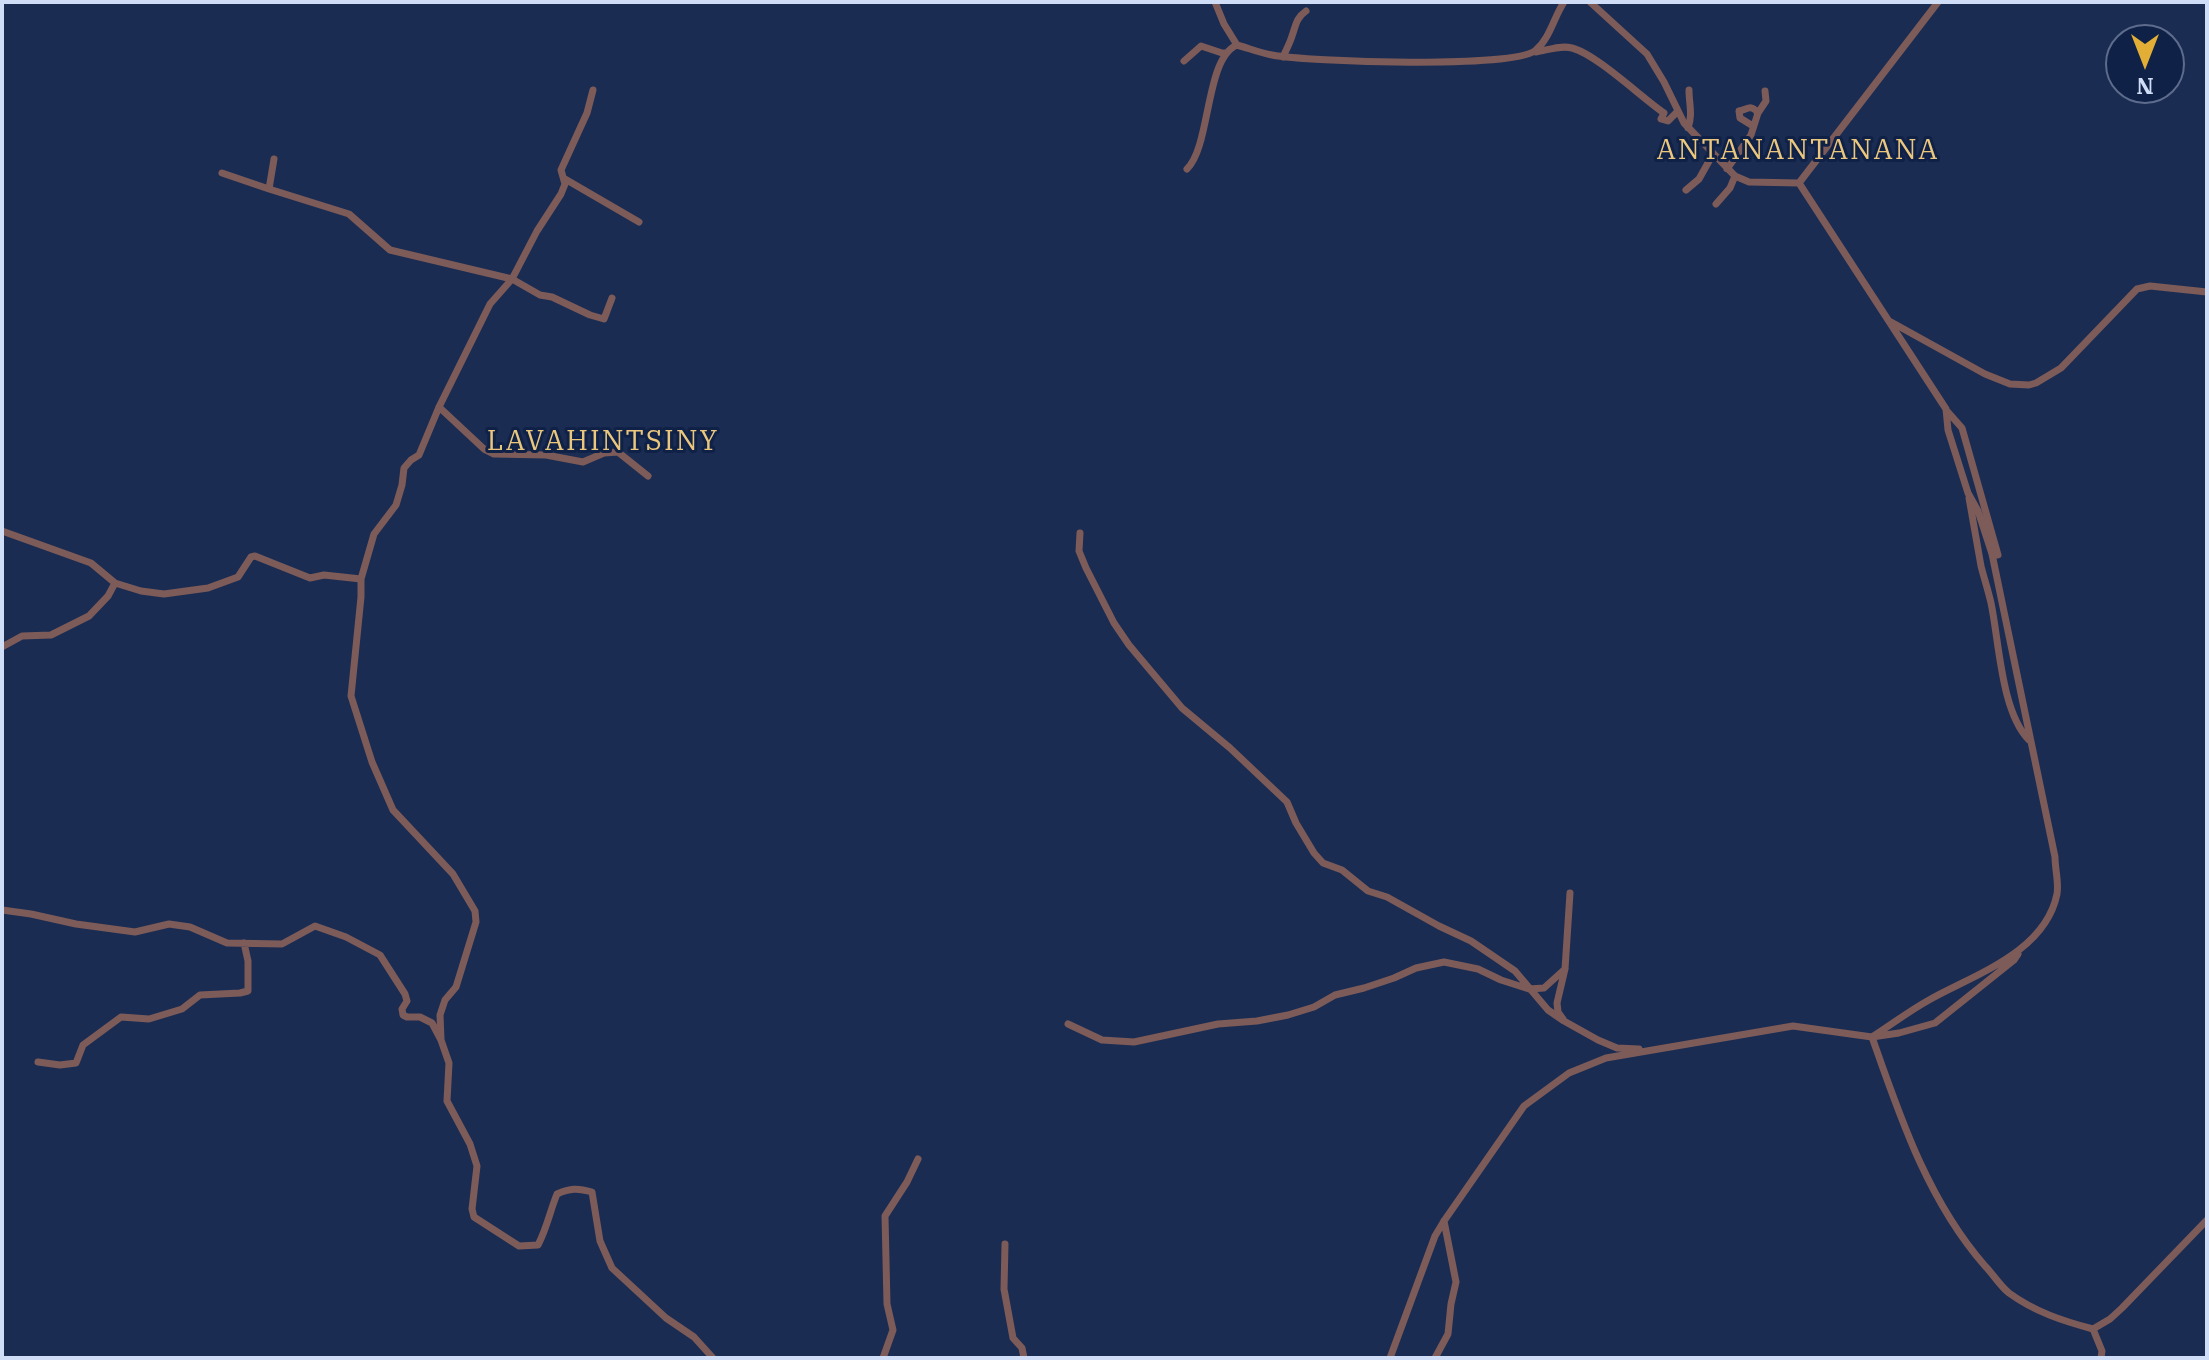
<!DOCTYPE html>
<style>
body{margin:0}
#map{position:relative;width:2209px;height:1360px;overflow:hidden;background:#1a2c52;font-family:"IBM Plex Serif",serif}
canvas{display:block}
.frame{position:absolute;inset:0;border:4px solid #d0ddf6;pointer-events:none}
.north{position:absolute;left:2105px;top:24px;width:80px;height:80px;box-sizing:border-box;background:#102147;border:2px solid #5d6c8d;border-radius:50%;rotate:180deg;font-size:22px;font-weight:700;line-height:32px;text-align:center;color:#d0ddf6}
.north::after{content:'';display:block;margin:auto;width:28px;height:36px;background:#e3ae35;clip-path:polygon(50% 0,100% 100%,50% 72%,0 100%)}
</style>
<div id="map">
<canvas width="2209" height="1360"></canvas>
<div class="frame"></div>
<div class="north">N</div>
</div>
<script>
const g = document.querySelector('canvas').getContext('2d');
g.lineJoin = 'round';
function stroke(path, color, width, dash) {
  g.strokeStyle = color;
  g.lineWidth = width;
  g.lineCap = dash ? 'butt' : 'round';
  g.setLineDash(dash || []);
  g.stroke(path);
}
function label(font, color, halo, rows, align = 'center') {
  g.font = font + ' "IBM Plex Serif",serif';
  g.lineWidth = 6;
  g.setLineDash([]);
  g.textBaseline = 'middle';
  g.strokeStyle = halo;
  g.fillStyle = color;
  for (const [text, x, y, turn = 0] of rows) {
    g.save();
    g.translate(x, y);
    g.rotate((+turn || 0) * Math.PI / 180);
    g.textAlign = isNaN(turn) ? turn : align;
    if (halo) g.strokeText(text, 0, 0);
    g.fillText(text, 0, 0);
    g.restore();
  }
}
const minor = new Path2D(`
 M1215,2L1224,24L1237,45C1248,48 1260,53 1272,55C1308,62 1515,69 1536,50C1550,38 1554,17 1564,2
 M1590,2L1647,54L1664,82L1684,123L1735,176L1749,182L1799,183
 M1536,52C1548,50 1560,45 1572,48C1596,54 1642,98 1664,113L1661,119L1668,121L1678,111
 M1283,57C1286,50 1290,43 1292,36C1296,25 1296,18 1306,11
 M1184,61L1201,46L1222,53H1226
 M1753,126L1740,118L1739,111C1748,109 1751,104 1758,113
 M1688,128C1693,114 1689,104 1689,90
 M274,159L269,189L349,214L390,250L512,279L540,295L552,297L590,315L604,319L612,298
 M1187,169C1211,146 1205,58 1237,45
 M1727,169L1751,135L1758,113L1766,101L1765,91
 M222,173L269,189
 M565,179L639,222
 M1799,183L1938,2
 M1686,190L1699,179L1713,154
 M1716,204L1730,188L1735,176
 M1891,322L1985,374L2010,384L2029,385L2036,383L2061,368L2137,289L2150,286L2207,292
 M439,407L484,449L494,454L546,455L583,462L604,453L618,452L648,476
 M1947,411L1962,428L1998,555L1992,554
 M1969,498C1973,521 1977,544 1981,566C1984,578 1988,590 1991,603C1999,640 2001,712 2029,740
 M2,531L91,563L115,583L108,596L89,616L51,635L22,636L2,647
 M1080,533L1079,551L1086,568L1114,623L1129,645L1182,708L1230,748L1287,802L1296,823L1314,853L1323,863L1342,870L1368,891L1387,897L1439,926L1471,941L1515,971L1548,1010L1564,1021L1598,1040L1617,1048L1639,1049
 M361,579V597L351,696L372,762L393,810L453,874L475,911L476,922L456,987L445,1000L440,1015L441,1039
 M115,583L141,591L164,594L208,588L238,577L251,557L255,556L310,578L324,575L361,579L374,534L396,505L402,485L404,468L411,460L419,455L439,407L490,304L512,279L537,231L561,194L565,184L561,170L587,113L593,90
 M2,910L31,914L76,924L135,932L169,924L190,927L227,943L282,944L315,926L346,937L380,955L405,994L407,1001L402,1009L403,1015L407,1017H420L432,1023L441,1040L449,1063L447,1101L470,1144L477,1166L472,1209L474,1217L519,1246L538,1245C547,1228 550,1211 557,1194C570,1188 578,1188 592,1192L600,1241L612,1268L666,1318L694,1337L713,1358
 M2018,954L2014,960L1935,1023L1899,1033L1872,1037C1900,1117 1928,1201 1985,1266C1993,1274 2000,1286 2009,1293C2035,1312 2063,1321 2093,1329L2110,1319L2122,1308L2207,1220
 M1563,1019L1558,1012L1557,1003L1565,969L1570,893
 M1068,1024L1102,1040L1134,1042L1218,1024L1257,1021L1288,1015L1314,1007L1335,995L1364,988L1394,978L1416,968L1444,962L1478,969L1501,980L1529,989L1544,988L1565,969
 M38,1062L60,1065L76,1063L83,1045L121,1017L149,1019L182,1009L200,995L240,993L248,991V961L244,943
 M1005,1244L1004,1289L1013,1338L1022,1348L1024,1358
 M2093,1329L2102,1351L2101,1358
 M883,1358L893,1330L887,1304L885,1216L907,1182L918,1159
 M1390,1358L1435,1236L1444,1221L1524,1106L1569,1073L1606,1058L1793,1026L1872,1037C1891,1025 1909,1011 1929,1000C1973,975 2045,953 2057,894C2059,883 2055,869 2055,857L1992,554L1978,511L1968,493L1948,430L1946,409L1799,183
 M1435,1358L1448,1334L1451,1304L1456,1282L1444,1221`);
const quarterNames = [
 ["ANTANANTANANA",1798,151],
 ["LAVAHINTSINY",603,442]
];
stroke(minor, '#7d5b59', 7);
g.letterSpacing = '2px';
label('28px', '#ebc77e', '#102147', quarterNames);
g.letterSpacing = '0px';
</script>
